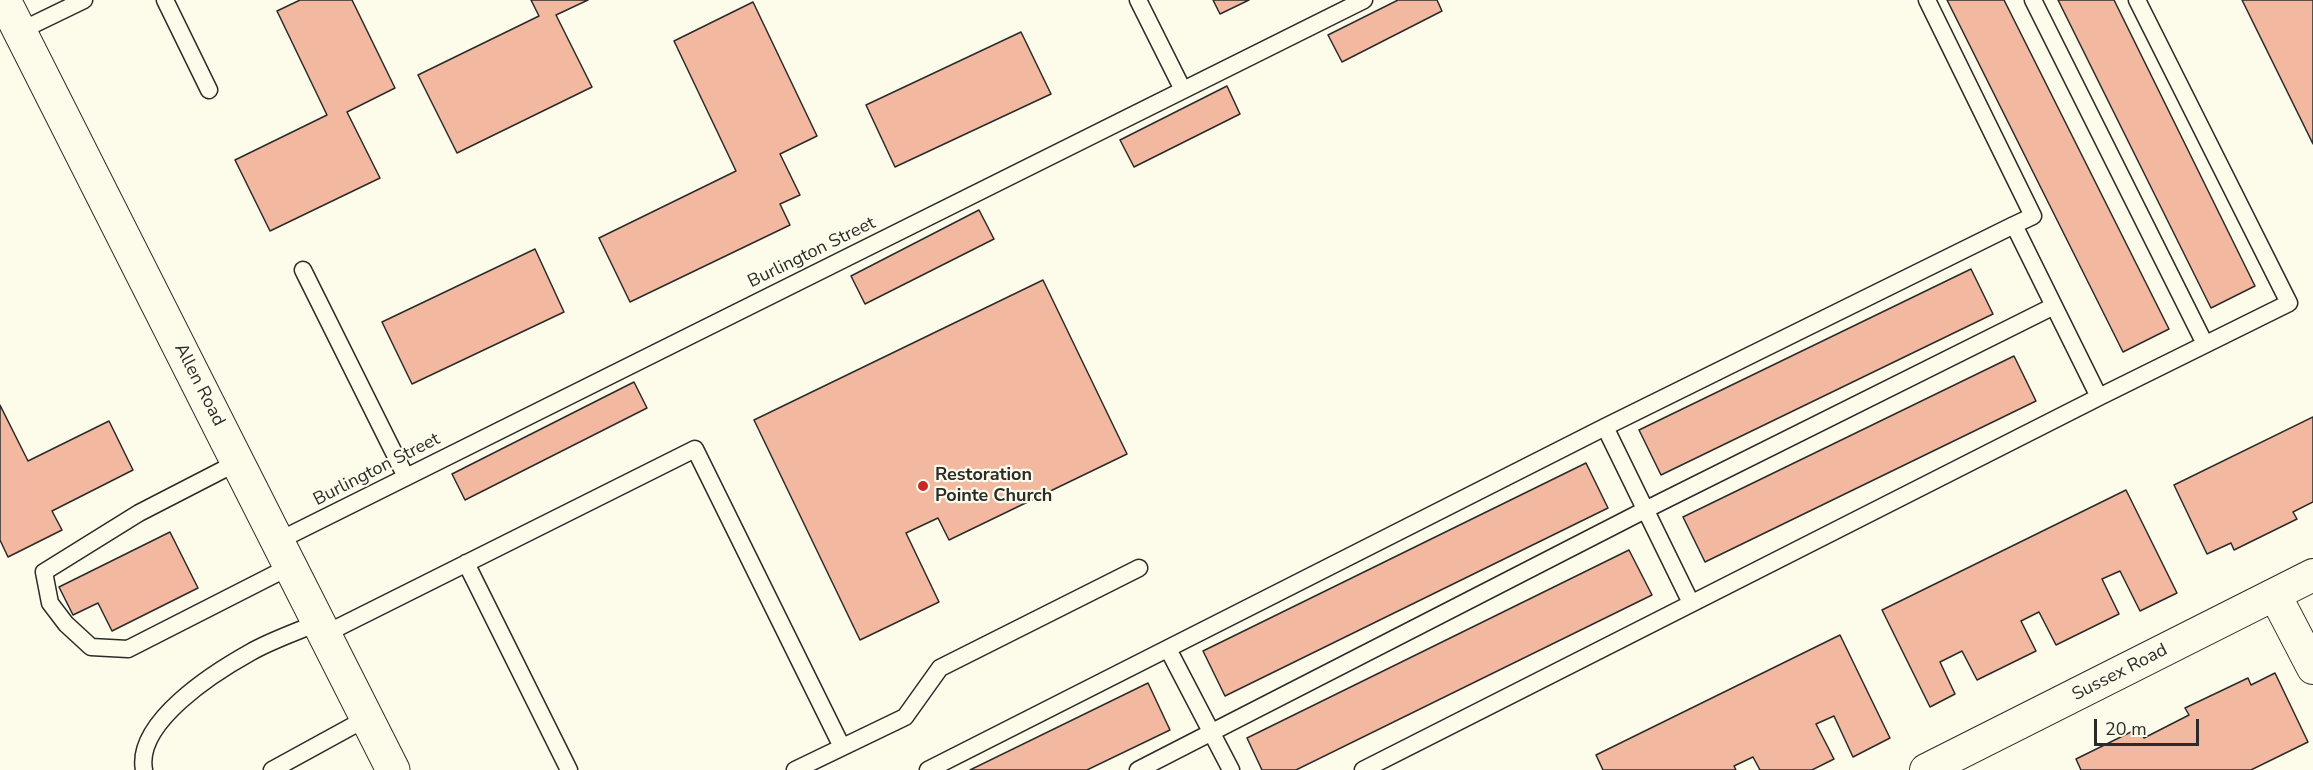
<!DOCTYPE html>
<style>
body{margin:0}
#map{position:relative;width:2313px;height:770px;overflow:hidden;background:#fdfbea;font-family:"Nunito Sans",sans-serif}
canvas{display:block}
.scale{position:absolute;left:2094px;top:719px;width:105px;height:27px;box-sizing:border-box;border:3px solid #2b2b2b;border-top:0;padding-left:8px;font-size:18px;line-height:21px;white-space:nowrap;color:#2b2b2b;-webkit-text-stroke:4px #fdfbea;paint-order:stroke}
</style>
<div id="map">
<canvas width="2313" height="770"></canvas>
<div class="scale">20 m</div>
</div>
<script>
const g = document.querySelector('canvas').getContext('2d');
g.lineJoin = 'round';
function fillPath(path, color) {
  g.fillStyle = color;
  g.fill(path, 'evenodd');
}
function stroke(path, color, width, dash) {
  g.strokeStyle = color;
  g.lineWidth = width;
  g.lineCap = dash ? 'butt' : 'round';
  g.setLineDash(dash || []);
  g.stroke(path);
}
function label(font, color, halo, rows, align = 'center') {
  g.font = font + ' "Nunito Sans",sans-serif';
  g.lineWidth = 4.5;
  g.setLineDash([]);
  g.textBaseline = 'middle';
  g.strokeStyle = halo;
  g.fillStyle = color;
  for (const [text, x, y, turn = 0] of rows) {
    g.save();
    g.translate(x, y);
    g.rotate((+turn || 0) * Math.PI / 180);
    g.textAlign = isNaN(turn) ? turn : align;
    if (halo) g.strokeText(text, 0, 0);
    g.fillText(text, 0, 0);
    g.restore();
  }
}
const building = new Path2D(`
 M300,0H352L395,88L347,112L380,178L270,231L235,160L327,115L277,11Z
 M531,0H588L556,15L592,87L457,153L418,75L539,16Z
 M1213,0H1249L1220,14Z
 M1398,0H1437L1442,11L1342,62L1328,35Z
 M1947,0H2004L2169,329L2123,352Z
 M2058,0H2114L2255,286L2211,308Z
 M2242,0H2313V144Z
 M753,2L817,136L780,154L800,195L780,204L790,225L630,302L599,238L736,171L674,41Z
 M1021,32L1051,94L895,167L866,105Z
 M1227,86L1240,114L1134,167L1120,140Z
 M979,210L994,239L865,304L851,276Z
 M535,249L564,312L412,384L382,322Z
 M1971,269L1993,314L1661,475L1639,430Z
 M1043,280L1127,454L949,540L938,518L906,533L939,602L860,640L754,420Z
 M2014,356L2036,401L1705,562L1683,517Z
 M634,382L647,408L465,500L452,474Z
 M0,405L28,461L109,421L133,470L52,511L62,530L8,557L0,540Z
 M2313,417V502L2293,512L2297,519L2234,550L2231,543L2207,554L2174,485Z
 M1586,463L1608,508L1225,696L1203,651Z
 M2126,490L2177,593L2140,611L2120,571L2102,579L2119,614L2056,645L2039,612L2021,621L2036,651L1977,680L1962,651L1940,662L1955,694L1930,707L1882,610Z
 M170,532L198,588L112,631L98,603L73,615L59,587Z
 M1629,550L1652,595L1296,770H1262L1247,738Z
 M1840,635L1890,738L1853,757L1834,716L1816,724L1834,759L1812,770H1760L1753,757L1734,766L1736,770H1603L1596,755Z
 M2275,673L2308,742L2251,770H2081L2076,759L2139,728L2144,738L2189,715L2185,708L2248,678L2251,685Z
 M1148,683L1170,730L1087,770H970Z`);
const lane = new Path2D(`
 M165,0L209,90
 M1138,0L1183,90
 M1927,0L2033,216L2014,225
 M2033,0L2205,344
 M20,31L84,0
 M303,270L406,477
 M2099,397L2289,303L2137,0
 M1605,427L1691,603
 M238,462L139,513L44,572L50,603L66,624L91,647L128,649L291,566
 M278,541L1364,0
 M466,563L569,770
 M325,634L695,449L842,747
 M1168,649L1231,770
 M144,770C135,722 215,672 251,652C272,640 297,632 319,622
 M272,770L367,718
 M795,770L905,717L940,668L1139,568
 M928,770L1605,427L2014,225L2054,306
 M1138,770L1645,510L2054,306L2099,397L1363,770`);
const street = new Path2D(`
 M2275,595L2313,668
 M1926,770L2313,575`);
const secondary = new Path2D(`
 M4,0L393,770`);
const markers = [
 [923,486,6,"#c62828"]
];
const streetNames = [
 ["Burlington Street",812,253,-26],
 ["Allen Road",199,385,63],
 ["Burlington Street",377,470,-27],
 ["Sussex Road",2120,673,-27]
];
const poiNames = [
 ["Restoration",935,476],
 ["Pointe Church",935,497]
];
fillPath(building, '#f2b8a0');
stroke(building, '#2b2b2b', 1.5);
stroke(lane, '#2b2b2b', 19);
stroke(street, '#2b2b2b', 34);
stroke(secondary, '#2b2b2b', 35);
stroke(lane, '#fdfbea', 16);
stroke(street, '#fdfbea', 32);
stroke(secondary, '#fdfbea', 33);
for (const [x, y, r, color] of markers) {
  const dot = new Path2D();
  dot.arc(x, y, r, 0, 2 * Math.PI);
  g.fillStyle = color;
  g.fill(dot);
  stroke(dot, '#fdfbea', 2);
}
label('18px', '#2b2b2b', '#fdfbea', streetNames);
label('bold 18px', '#2b2b2b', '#fdfbea', poiNames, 'left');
</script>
